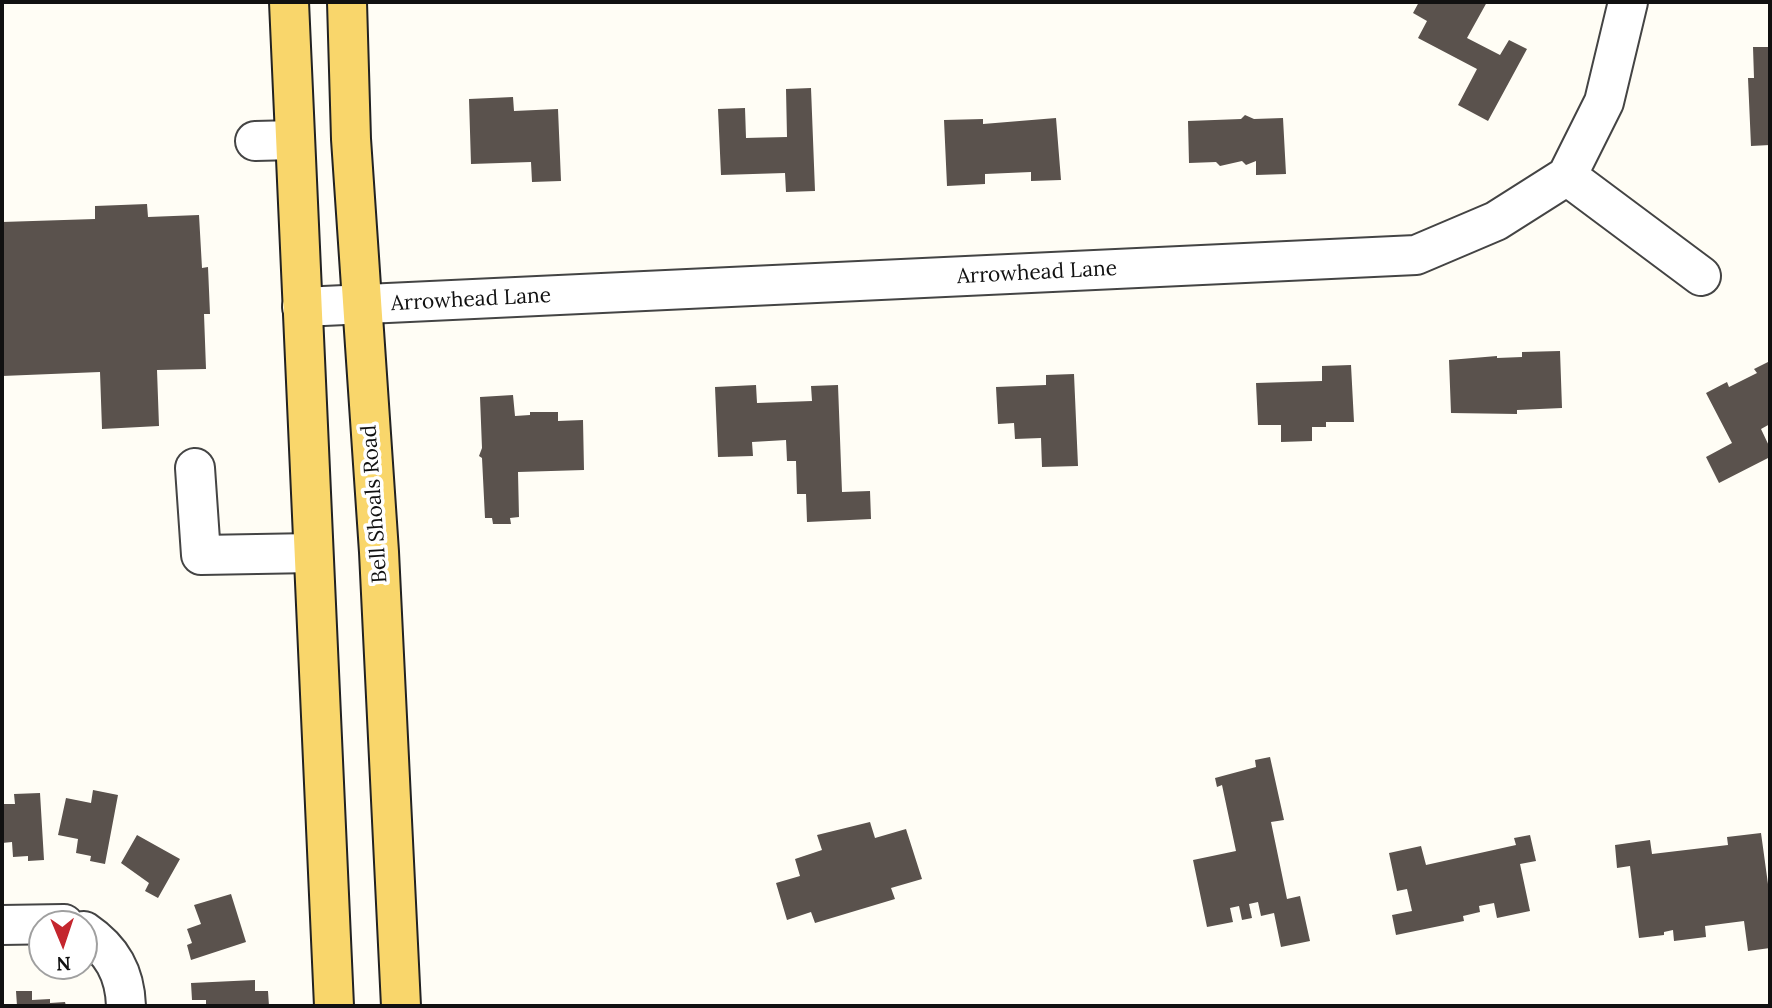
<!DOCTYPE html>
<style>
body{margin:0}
#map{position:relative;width:1772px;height:1008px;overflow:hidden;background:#fffdf5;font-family:Lora,serif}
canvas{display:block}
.frame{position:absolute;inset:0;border:4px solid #111;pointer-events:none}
.north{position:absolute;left:28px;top:910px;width:70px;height:70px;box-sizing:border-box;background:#fff;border:2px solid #a0a0a0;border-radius:50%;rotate:178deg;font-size:19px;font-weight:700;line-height:28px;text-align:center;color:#111}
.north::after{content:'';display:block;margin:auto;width:24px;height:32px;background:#c4262e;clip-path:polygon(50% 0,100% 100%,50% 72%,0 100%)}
</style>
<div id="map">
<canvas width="1772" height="1008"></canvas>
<div class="frame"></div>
<div class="north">N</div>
</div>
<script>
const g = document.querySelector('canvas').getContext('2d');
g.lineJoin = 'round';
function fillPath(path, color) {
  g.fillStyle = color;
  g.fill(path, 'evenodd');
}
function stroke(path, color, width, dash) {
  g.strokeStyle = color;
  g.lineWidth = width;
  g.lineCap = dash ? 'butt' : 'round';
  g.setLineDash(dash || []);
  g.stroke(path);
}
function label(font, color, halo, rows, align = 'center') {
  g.font = font + ' Lora,serif';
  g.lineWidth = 7;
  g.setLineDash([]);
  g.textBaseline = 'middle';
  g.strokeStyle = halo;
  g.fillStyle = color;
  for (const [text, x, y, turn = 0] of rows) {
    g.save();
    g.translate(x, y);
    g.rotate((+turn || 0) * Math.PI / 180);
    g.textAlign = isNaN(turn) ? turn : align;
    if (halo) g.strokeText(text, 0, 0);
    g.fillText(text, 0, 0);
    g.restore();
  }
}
const building = new Path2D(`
 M1419,2H1487L1467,38L1500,55L1509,40L1527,49L1488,121L1458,105L1477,69L1418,38L1427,21L1413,13Z
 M1753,47H1770V145L1751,146L1748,78H1754Z
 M811,88L815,191L786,192L785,173L721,175L718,109L745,108L746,138L787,137L786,89Z
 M513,97L514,111L558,109L561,181L532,182L531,162L471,164L469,99Z
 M1245,115L1254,119L1283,118L1286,174L1256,175V161L1246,165L1242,161L1220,166L1216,162L1189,163L1188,121L1241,119Z
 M1056,118L1061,180L1031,181V172L985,174V184L947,186L944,120L983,119V124Z
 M147,204L148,217L199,215L202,268L208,267L210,314H204L206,369L157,370L159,426L102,429L100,372L2,376V222L95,219V206Z
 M1560,351L1562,408L1517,410V414L1451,413L1449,360L1497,356V358L1522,357V352Z
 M1770,361V424L1761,429L1770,448V457L1719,483L1706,457L1732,443L1706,393L1727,382L1729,387L1757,373L1754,369Z
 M1351,365L1354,422H1326V427H1312V441L1281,442V425H1258L1256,383L1322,381V366Z
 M1074,374L1078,466L1042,467L1041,438L1015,439L1014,423L998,424L996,387L1046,385V375Z
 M756,385L757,403L812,401L811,386L838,385L842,492L870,491L871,519L807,522L806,494H797L796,461H787L786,440L752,442L753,456L718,457L715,387Z
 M513,395L515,416L530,415V412H558V421L583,420L584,470L518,472L519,517L510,518L511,524H493L492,518H485L482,458L479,456L482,448L480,397Z
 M1270,757L1284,820L1271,822L1287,899L1300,896L1310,941L1281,947L1274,913L1261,916L1258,902L1249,904L1252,918L1242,920L1239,906L1230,908L1233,922L1207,927L1193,860L1236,851L1222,785L1217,787L1215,778L1256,767L1255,760Z
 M93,790L118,795L105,864L90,861L91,856L76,853L78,839L58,835L66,798L91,803Z
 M40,793L44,860L28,861V856L13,857L12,842L2,843V804H15L14,794Z
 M870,822L875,838L906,829L922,879L891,888L895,899L815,923L811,912L787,920L776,883L800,876L795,859L822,850L817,835Z
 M1761,833L1768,884L1770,883V948L1748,951L1744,921L1705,926L1706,937L1674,941L1673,930L1664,932V935L1639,938L1630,866L1617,868L1615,845L1650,840L1652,854L1728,845L1727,837Z
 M137,835L180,859L158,898L145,891L149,883L121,863Z
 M1530,835L1536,861L1520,864L1530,911L1497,918L1494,903L1479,906L1480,912L1463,916L1464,921L1396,935L1392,915L1412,911L1407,889L1397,891L1389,853L1421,846L1426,865L1516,845L1514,838Z
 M231,894L246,942L191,960L187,945L192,943L187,929L201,924L194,905Z
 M255,980V991H268L269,1006H206V1000H192L191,983Z
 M16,991H32V1000L50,999V1003L65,1002L66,1006H17Z`);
const minor = new Path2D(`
 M255,141L295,140
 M1567,176L1701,276
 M302,307L1416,255L1496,221L1567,176L1604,102L1628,2
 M195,468L201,555L313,553
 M2,925L64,924
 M84,931C112,950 125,973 126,1006`);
const major = new Path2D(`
 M289,2L334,1006
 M347,2L351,139L379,552L401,1006`);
const streetNames = [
 ["Arrowhead Lane",1037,273,-3],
 ["Arrowhead Lane",471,300,-3],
 ["Bell Shoals Road",375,504,-94]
];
fillPath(building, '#5a524d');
stroke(minor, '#444', 42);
stroke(major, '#222', 42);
stroke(minor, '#fff', 38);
stroke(major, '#f9d66b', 38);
label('21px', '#111', '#fff', streetNames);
</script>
